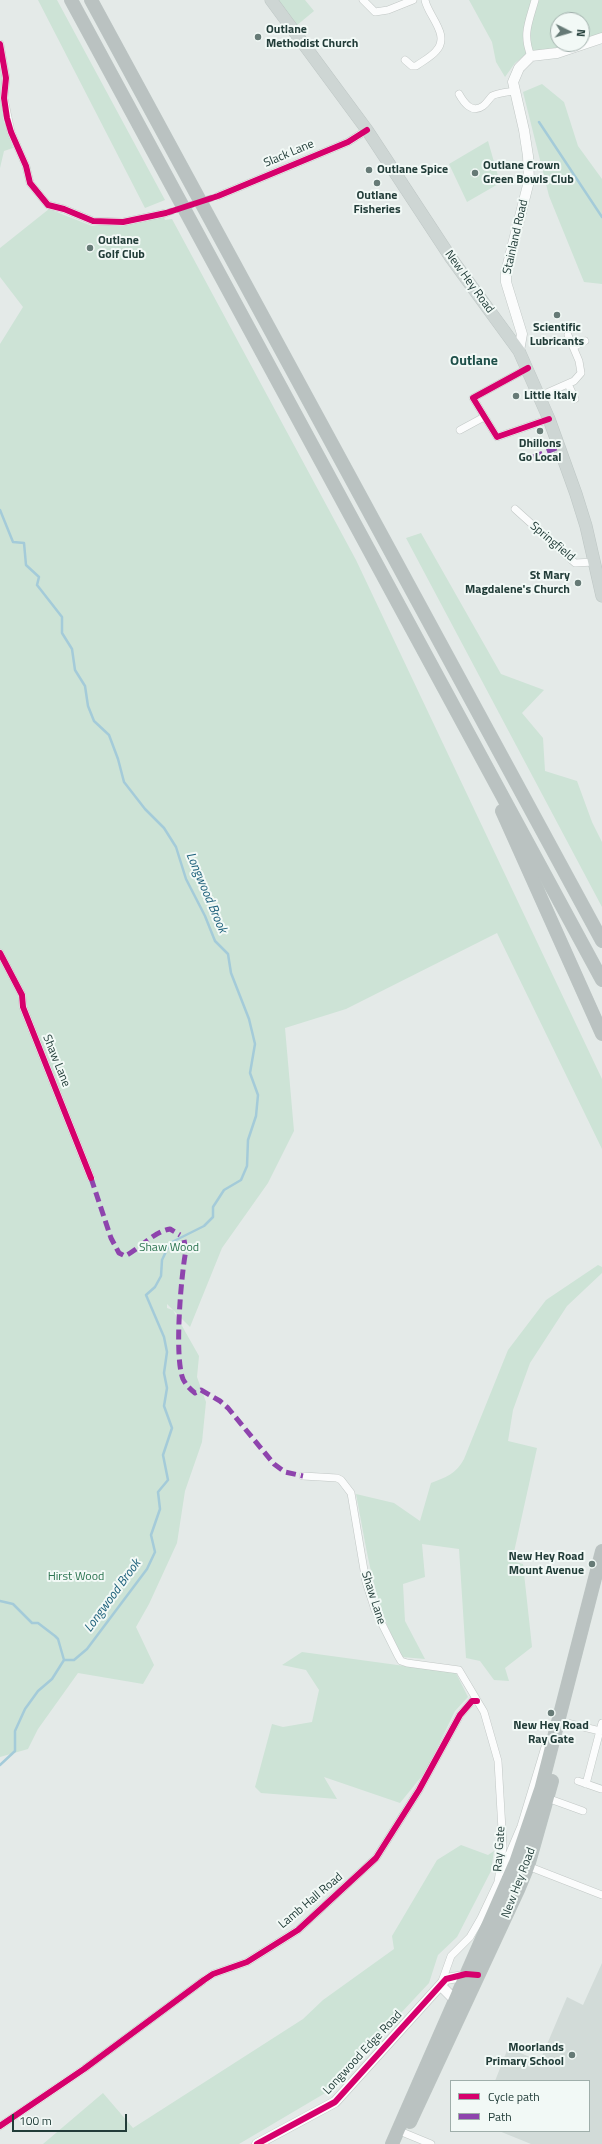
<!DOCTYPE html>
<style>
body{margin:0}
#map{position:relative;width:602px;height:2144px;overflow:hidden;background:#e4eae8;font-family:"Titillium Web",sans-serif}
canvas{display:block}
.legend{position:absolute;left:450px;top:2080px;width:140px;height:52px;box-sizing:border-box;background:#f2f9f6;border:1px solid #9faeaa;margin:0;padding:5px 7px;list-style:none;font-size:12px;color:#223d39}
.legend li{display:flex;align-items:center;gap:8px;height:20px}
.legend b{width:20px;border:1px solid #9faeaa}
.north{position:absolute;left:550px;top:12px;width:40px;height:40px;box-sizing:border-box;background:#f2f9f6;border:1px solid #9faeaa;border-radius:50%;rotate:95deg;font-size:11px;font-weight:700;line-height:16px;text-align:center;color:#223d39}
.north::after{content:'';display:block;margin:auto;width:14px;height:18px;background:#667a76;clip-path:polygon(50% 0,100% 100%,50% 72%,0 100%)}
.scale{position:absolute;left:12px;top:2114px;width:115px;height:18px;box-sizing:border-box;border:2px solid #223d39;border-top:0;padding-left:5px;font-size:12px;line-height:14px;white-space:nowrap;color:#223d39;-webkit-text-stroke:3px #f2f9f6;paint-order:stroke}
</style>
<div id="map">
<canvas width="602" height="2144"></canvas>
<ul class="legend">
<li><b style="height:5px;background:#d6006c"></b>Cycle path</li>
<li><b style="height:5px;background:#8e44ad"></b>Path</li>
</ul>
<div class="north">N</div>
<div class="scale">100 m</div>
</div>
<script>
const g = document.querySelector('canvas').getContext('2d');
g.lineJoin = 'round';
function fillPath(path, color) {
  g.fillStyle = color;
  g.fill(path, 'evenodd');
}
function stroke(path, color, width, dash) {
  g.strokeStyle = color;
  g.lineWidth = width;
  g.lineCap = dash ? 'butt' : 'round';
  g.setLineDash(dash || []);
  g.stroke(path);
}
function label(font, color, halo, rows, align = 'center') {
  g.font = font + ' "Titillium Web",sans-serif';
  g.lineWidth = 4;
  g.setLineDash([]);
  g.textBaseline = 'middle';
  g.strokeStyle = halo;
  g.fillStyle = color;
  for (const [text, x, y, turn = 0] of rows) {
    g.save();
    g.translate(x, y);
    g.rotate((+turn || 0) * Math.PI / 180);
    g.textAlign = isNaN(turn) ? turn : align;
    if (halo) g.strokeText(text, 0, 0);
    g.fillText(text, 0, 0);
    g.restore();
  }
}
const built = new Path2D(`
 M602,1963V2144H531L499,2131H589V2081H495L508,2048L540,2061L567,1997L583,2005Z`);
const green = new Path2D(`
 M38,0H57L165,200L145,208Z
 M276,0H305L314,11L296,26Z
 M469,0H602V37L582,44V20H558V44H582L529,52L515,63L505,77L496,62L492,42Z
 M0,49L4,89L2,92L3,118L13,148L4,151L0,168Z
 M542,84L564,102L578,146L602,179V284L584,282L549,196L523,92Z
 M488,141L500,183L467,202L449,164Z
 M49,209L92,226L163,215L165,220L172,219L356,560L602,1079V1149L497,933L346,1009L285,1028L294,1131L268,1183L222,1248L190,1327L167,1304V1308L173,1310L199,1356L197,1377L206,1402L202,1442L185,1491L177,1543L149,1604L136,1627L154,1665L143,1684L78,1673L38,1729L28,1749L0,1757V344L23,307L0,277V248Z
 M421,533L501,674L544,690L522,713L543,738L545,771L577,781L592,822L602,842V907L406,538Z
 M598,1265L602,1267V1273L567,1306L530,1363L513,1410L508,1441L537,1448L512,1561L523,1564L532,1647L505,1668L509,1681L494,1680L480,1661L466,1658L459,1549L422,1544L425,1577L403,1584L405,1621L425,1659L402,1657C374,1606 367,1551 356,1494L394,1503L420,1521L431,1483C445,1478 457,1473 464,1459L508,1350L546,1300Z
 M302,1652L456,1673L468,1697L455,1711L426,1771L400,1803L324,1777L337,1799L261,1793L255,1787L272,1724L283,1727L312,1722L319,1690L306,1670L282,1665Z
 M461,1845L488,1855L494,1851L491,1871L457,1937L438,1955L429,1983L327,2092L239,2144H43L103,2093L133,2128L303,2019L323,2000L394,1949L392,1936L437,1860Z`);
const stream = new Path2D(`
 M539,122L602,217
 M0,510L13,542L24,543L26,565L39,577L37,585L62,617V633L72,649L75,670L85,686L88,706L94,721L109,735L118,759L124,782L145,809L164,828L176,847L186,879L205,916L215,941L228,954L231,973L249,1019L255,1044L250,1073L258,1095L256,1116L248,1140L247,1166L241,1180L224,1190L213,1207V1217L204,1226L170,1243L162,1260L161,1276L155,1287L146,1295L164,1337L167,1352L164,1373L167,1388L164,1406L172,1428L163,1455L168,1480L158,1492L160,1509L151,1535L155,1552L147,1569L87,1649L74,1660H64L52,1679L38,1691L25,1709L15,1731V1751L0,1765
 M0,1601L13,1604L32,1623H38L55,1636L58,1639L64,1660`);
const streetTunnel = new Path2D(`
 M166,213L218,196`);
const street = new Path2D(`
 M363,0L375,12L388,10L413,0
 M0,44L6,78L4,98L11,132L26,166L30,183L48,205L64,209L93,221L123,222L166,213
 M531,56C522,34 529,22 535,0
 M405,60L412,66H416C423,61 431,57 436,51C451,35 428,16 425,0
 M459,94C464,103 472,114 483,106C487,103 489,99 492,96C497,93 508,92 514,91
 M218,196L348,142L367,130
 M573,347L585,341
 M528,368L473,398L497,437L549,419
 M568,384L575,399
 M540,396L574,381L581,373L579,361L568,335
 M460,430L484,417
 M515,509L575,563L594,562
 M0,953L22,995L23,1007L91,1178
 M303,1476L337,1478L341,1480L351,1493L366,1582L375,1610L398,1656L401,1661L407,1663L459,1670L484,1712L498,1761L503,1847L498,1882L481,1918L470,1937L451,1956L441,1984
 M567,1723L600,1731
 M578,1781L601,1789
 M586,1784L602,1723
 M547,1798L583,1811
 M525,1865L602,1895
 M501,1873L521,1826L545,1747
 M0,2126L84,2069L204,1980L213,1974L247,1962L298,1930L376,1858L419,1790L460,1715L472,1701H477
 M397,2130L431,2144`);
const secondary = new Path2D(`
 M519,351L522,334L506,282V272L529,181L528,156L524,130L513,82L519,68L531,56L557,53L602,38
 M441,1986L459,2004
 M257,2144L335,2102L446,1979L470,1975`);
const primary = new Path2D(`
 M271,0L367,130L451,258L519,351L549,419L576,494L586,526L602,596`);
const highway = new Path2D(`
 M71,0L602,980
 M91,0L602,941
 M502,811L602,1034
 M410,2122L518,1890L528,1866L552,1781
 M392,2144L516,1861L541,1788L602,1551`);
const quiet = new Path2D(`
 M533,457L559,447
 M91,1178L111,1238L119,1253L125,1256C141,1248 153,1232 170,1229L180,1235
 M184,1240L186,1250C181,1275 174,1357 183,1379C186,1385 190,1389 195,1393L201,1390L220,1401L228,1408L274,1464L285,1472L303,1476`);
const cycleway = new Path2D(`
 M0,44L6,78L4,98L7,118L11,132L26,166L30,183L48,205L64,209L93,221L123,222L166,213L218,196L348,142L367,130
 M528,368L473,398L497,437L549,419
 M0,953L22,995L23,1007L91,1178
 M0,2126L84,2069L204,1980L213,1974L247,1962L298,1930L376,1858L419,1790L460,1715L472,1701H477
 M257,2144L335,2102L446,1979L466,1974L478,1975`);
const markers = [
 [258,37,4,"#667a76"],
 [369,170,4,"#667a76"],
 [475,173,4,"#667a76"],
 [377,183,4,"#667a76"],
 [90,248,4,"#667a76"],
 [557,315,4,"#667a76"],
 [516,396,4,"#667a76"],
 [540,431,4,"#667a76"],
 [578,583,4,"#667a76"],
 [592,1564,4,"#667a76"],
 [551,1713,4,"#667a76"],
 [572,2055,4,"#667a76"]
];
const poiNames = [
 ["Outlane",266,30],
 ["Methodist Church",266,44],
 ["Outlane Crown",483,166],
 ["Green Bowls Club",483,180],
 ["Outlane Spice",377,170],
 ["Outlane",377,196,"center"],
 ["Fisheries",377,210,"center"],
 ["Outlane",98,241],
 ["Golf Club",98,255],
 ["Scientific",557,328,"center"],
 ["Lubricants",557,342,"center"],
 ["Little Italy",524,396],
 ["Dhillons",540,444,"center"],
 ["Go Local",540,458,"center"],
 ["St Mary",570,576,"right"],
 ["Magdalene's Church",570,590,"right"],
 ["New Hey Road",584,1557,"right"],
 ["Mount Avenue",584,1571,"right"],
 ["New Hey Road",551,1726,"center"],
 ["Ray Gate",551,1740,"center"],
 ["Moorlands",564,2048,"right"],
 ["Primary School",564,2062,"right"]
];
const streetNames = [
 ["Slack Lane",289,154,-23],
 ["Stainland Road",516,237,-77],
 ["New Hey Road",469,282,54],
 ["Springfield",552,542,40],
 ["Shaw Lane",56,1061,68],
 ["Shaw Lane",373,1598,72],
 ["Ray Gate",500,1849,-86],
 ["New Hey Road",519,1883,-69],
 ["Lamb Hall Road",311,1901,-40],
 ["Longwood Edge Road",363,2053,-47]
];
const parkNames = [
 ["Shaw Wood",169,1248],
 ["Hirst Wood",76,1577]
];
const waterNames = [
 ["Longwood Brook",206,893,67],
 ["Longwood Brook",113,1596,-54]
];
const quarterNames = [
 ["Outlane",474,362]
];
fillPath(built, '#d2dbd8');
fillPath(green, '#cde3d6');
stroke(stream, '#a4cbd9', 2.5);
stroke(streetTunnel, '#bdc7c5', 7, [7, 3.5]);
stroke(street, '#c1c7c5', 8);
stroke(secondary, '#c0c7c5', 11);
stroke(primary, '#bdc6c4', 13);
stroke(highway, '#bdc6c4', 14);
stroke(street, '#fbfcfc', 7);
stroke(secondary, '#fbfcfc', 10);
stroke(primary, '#ced6d4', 12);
stroke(highway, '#bac2c1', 13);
stroke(quiet, '#8e44ad', 5, [10, 5]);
stroke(cycleway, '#d6006c', 6);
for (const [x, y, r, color] of markers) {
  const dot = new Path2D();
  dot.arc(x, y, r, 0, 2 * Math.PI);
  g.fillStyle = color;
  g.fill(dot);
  stroke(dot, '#f2f9f6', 1.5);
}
label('bold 12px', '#223d39', '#f2f9f6', poiNames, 'left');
label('12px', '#223d39', '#f2f9f6', streetNames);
label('12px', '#2b7450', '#f2f9f6', parkNames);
label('italic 13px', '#1b5f7a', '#f2f9f6', waterNames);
label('bold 14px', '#1d4f49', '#f2f9f6', quarterNames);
</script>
